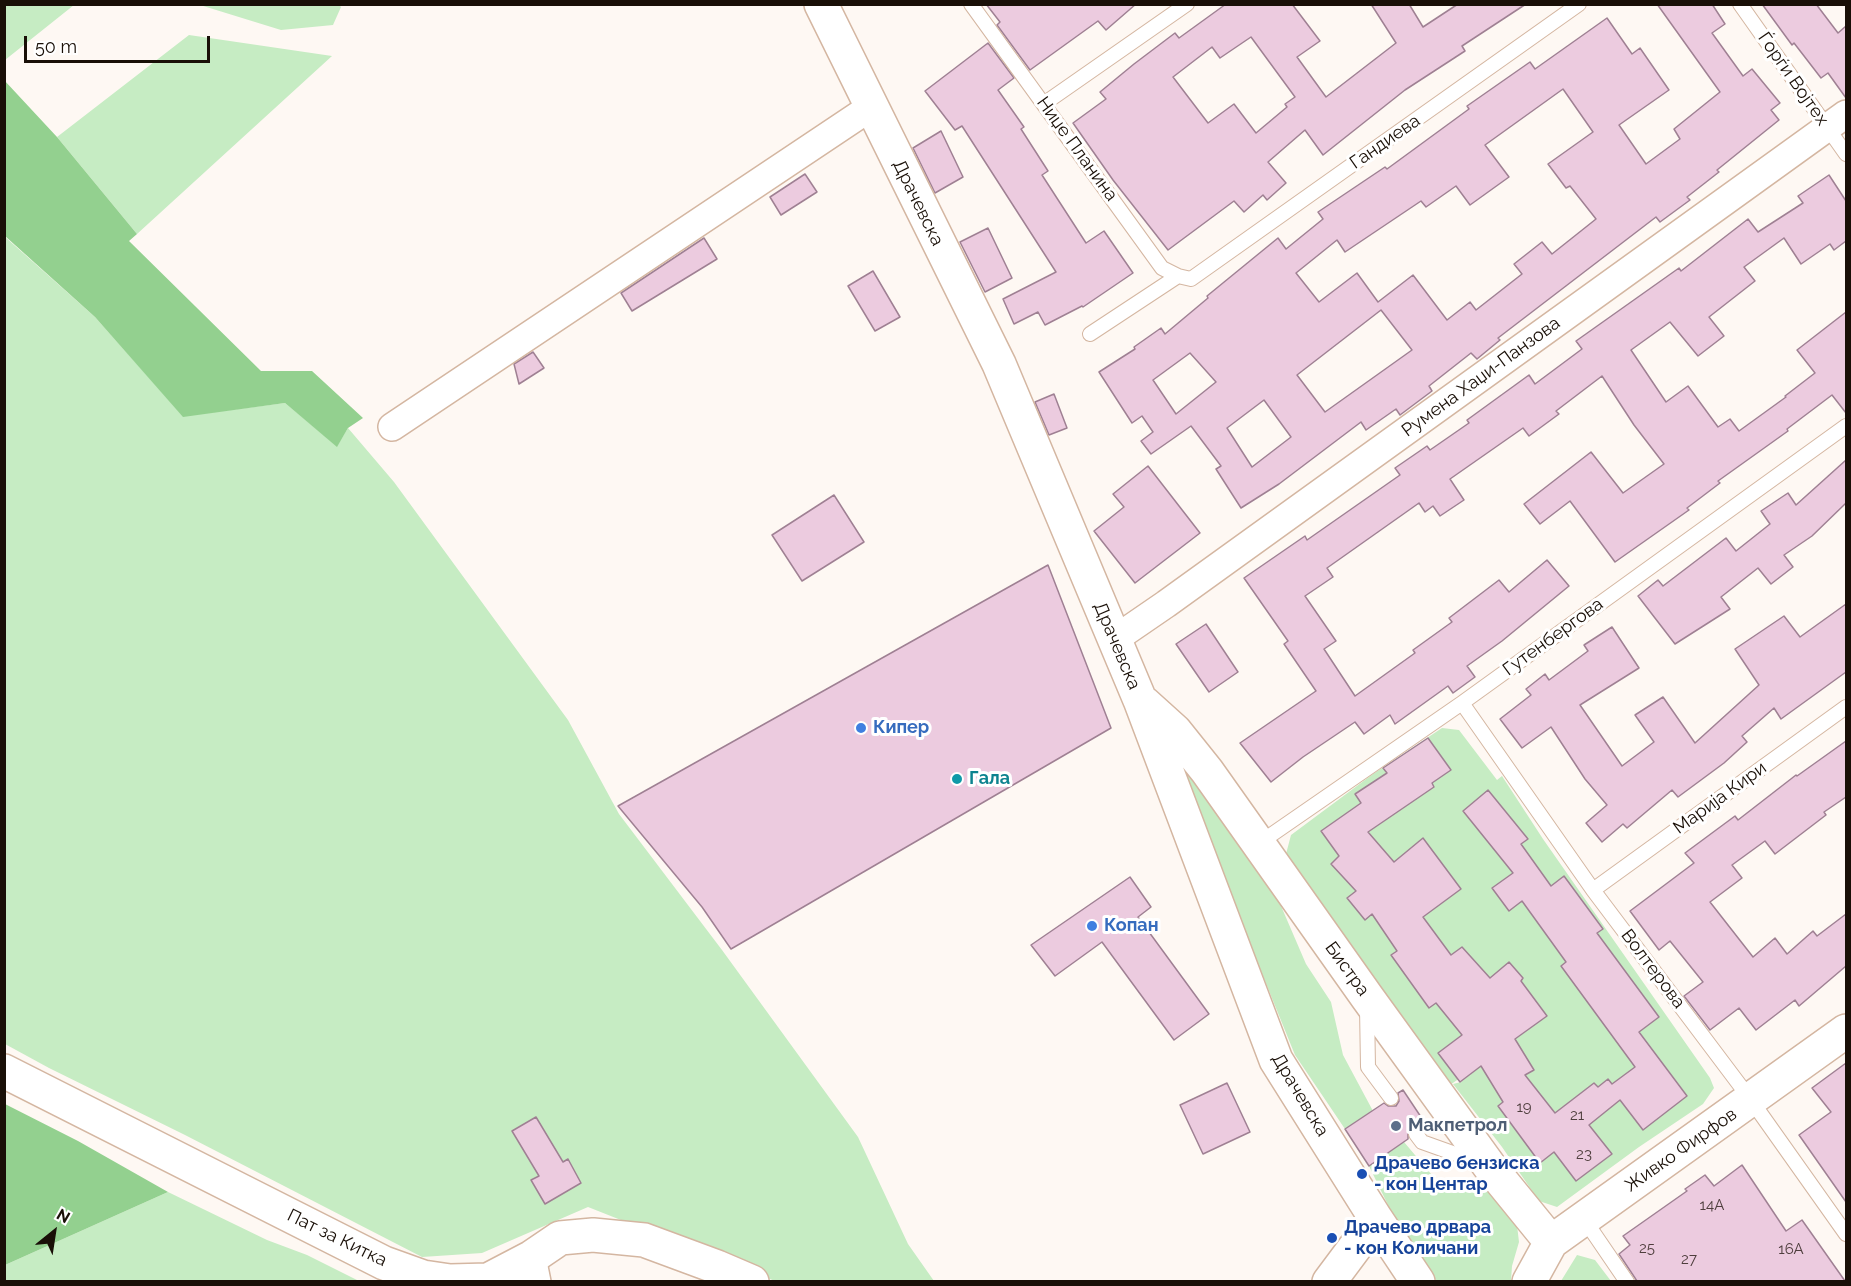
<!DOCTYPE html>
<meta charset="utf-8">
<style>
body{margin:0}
#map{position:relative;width:1851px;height:1286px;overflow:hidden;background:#fef8f3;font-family:Raleway,sans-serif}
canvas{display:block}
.frame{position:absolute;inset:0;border:6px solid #190f07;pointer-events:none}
.north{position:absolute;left:24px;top:1202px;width:60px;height:60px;-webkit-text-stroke:4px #fff;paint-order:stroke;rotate:30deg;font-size:16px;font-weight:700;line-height:24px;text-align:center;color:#190f07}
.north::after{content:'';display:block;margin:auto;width:21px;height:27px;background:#190f07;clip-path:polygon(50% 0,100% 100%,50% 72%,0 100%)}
.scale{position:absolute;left:24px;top:36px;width:186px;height:27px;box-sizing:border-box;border:3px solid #190f07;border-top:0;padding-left:8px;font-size:18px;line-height:21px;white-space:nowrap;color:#190f07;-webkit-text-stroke:4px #fff;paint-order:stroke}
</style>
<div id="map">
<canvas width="1851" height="1286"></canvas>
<div class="frame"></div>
<div class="north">N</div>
<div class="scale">50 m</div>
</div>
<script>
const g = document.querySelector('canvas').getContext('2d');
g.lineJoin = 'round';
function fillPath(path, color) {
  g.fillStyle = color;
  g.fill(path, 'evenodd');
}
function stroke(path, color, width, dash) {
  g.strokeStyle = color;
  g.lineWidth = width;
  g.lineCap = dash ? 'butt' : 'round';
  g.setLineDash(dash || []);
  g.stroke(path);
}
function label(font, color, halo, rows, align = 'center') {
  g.font = font + ' Raleway,sans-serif';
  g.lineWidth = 6;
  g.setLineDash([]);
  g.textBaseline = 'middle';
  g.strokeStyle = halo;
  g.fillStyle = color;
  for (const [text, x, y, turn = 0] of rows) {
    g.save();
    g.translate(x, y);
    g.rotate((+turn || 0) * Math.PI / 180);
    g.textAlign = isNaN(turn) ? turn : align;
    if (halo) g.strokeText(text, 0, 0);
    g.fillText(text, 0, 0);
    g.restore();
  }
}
const green = new Path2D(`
 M5,4H74V5L5,60Z
 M338,4L341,7L333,25L281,30L200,5Z
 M189,35L332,56L137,234L57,137Z
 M4,236L95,317L183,416L285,403L337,446L348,428L394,482L568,720L619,814L722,950L858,1137L908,1244L934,1281H775L588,1207L482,1253L422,1257L185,1135L49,1068L5,1044Z
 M1442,728L1459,730L1497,780L1502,776L1543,839L1710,1078L1714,1088L1703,1104L1639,1147L1557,1207L1539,1201L1502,1147L1453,1084L1461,1082L1504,1047L1450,1085L1286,854L1291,835L1373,774Z
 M1173,754L1278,899L1306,964L1331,1002L1343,1055L1373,1111L1345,1129L1295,1055Z
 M1404,1142L1437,1181L1451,1183L1470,1181L1483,1185L1493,1192L1516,1217L1519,1242L1512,1266L1511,1281H1437L1404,1238L1369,1166Z
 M168,1192L267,1240L307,1255L359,1281L5,1282V1265Z
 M1577,1255L1595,1260L1611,1281H1561Z`);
const forest = new Path2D(`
 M4,80L57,137L137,234L129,241L261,371H312L363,418L348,428L337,447L285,403L183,417L95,317L5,236Z
 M5,1104L78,1141L168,1192L5,1265Z`);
const building = new Path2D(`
 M986,4H1136L1106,30L1098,21L1030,70L997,25L1000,22Z
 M1226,4H1292L1320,41L1297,57L1326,97L1396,43L1371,4H1409L1423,27L1458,4H1526L1462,46L1465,51L1405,90L1323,155L1305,130L1268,162L1286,183L1267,200L1263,195L1244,212L1234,201L1168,250L1113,180L1073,123L1106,99L1100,92L1134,64L1175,33L1179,38ZM1251,37L1295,97L1285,104L1287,107L1256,133L1234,104L1208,123L1173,77L1212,47L1220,58Z
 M1657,4H1712L1725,24L1712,33L1743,76L1752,69L1780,103L1771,110L1779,120L1717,170L1719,172L1687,197L1690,200L1660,222L1656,217L1498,338L1500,340L1477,359L1471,353L1429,386L1432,391L1400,415L1396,409L1366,430L1361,422L1279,484L1241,508L1216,469L1221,466L1191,426L1151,454L1141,441L1153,432L1142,416L1132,423L1099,372L1135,349L1134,347L1161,328L1165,334L1208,298L1207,296L1278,238L1286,249L1323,219L1318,212L1385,167L1387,169L1469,109L1467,106L1530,62L1535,69L1607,18L1632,54L1640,48L1669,90L1619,125L1646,164L1680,139L1674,129L1720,92ZM1563,89L1593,132L1548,164L1566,188L1570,186L1596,219L1552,254L1542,242L1514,264L1522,274L1476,310L1470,302L1447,320L1413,275L1378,302L1357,273L1319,302L1296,273L1337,240L1345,252L1421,201L1426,207L1456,186L1470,205L1509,177L1485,145ZM1381,310L1412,350L1325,412L1297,375ZM1190,353L1216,382L1176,414L1153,380ZM1264,400L1291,437L1252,467L1227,428Z
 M1762,4H1816L1838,33L1846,26V98L1828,73L1821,78L1794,43L1792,45Z
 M988,43L1014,78L998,90L1024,127L1021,129L1048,171L1042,175L1086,243L1104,231L1133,273L1083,307L1082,306L1045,325L1038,312L1014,324L1003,299L1056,272L962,126L955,130L925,91Z
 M941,131L963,177L935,193L913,148Z
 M805,174L817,192L781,215L770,197Z
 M1829,175L1846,201V241L1834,250L1830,244L1801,264L1784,238L1744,267L1755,281L1709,317L1724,336L1698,356L1670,322L1631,350L1666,402L1688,386L1718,427L1730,419L1739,431L1786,397L1785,396L1815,373L1797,350L1846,312V413L1832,395L1787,429L1788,431L1718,481L1720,483L1687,508L1689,510L1615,562L1570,501L1540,524L1524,504L1591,452L1623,493L1664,464L1634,425L1602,376L1556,411L1559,414L1529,436L1523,428L1450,479L1464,500L1440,516L1433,506L1425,512L1419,503L1327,568L1333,577L1305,596L1336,641L1324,649L1355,696L1415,653L1413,650L1452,622L1449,618L1499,580L1509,592L1547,560L1569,586L1502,641L1467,666L1475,677L1453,693L1448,686L1395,724L1390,715L1364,734L1355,722L1303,757L1271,782L1240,743L1316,691L1284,644L1288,641L1244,578L1305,536L1307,540L1400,475L1395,468L1427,446L1430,450L1469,423L1467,420L1529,375L1535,384L1582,349L1576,341L1679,268L1681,271L1748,219L1758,232L1803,203L1798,196Z
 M988,228L1012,278L985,292L960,242Z
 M704,238L717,259L632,311L621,293Z
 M873,271L900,317L875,331L848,286Z
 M533,352L544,368L519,384L514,364Z
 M1054,394L1067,428L1049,435L1035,402Z
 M1846,460V503L1812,536L1784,555L1793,567L1771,584L1758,568L1721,597L1730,609L1675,644L1638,596L1658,580L1663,586L1726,538L1736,551L1770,524L1761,511L1788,493L1796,505Z
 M1148,466L1200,533L1135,583L1094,531L1124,507L1113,494Z
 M834,495L864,542L802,581L772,535Z
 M1048,565L1111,728L731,949L702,907L618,806Z
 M1846,604V672L1781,719L1774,708L1742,736L1747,742L1724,763L1678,797L1672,790L1627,828L1623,824L1602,842L1586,823L1607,805L1585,779L1551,727L1522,748L1500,719L1531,695L1526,689L1545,674L1549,680L1588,651L1584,645L1612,627L1639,668L1580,705L1622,766L1654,742L1635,715L1663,697L1695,743L1759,685L1735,649L1784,616L1800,637Z
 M1206,624L1238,672L1209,692L1176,644Z
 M1428,738L1451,770L1432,783L1434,787L1368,832L1394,862L1423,838L1461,889L1423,917L1451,955L1462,947L1490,978L1509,962L1523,978L1521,981L1547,1016L1515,1039L1534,1070L1525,1075L1555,1113L1594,1083L1598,1087L1608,1079L1612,1084L1635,1067L1561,966L1566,962L1522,901L1509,911L1492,888L1513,873L1463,811L1488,790L1528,839L1521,844L1551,886L1564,876L1603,929L1597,933L1659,1017L1639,1032L1687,1096L1643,1130L1620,1100L1589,1125L1612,1154L1576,1181L1554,1152L1540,1163L1498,1106L1503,1102L1481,1066L1460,1082L1438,1053L1462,1035L1436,1003L1429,1008L1391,955L1397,951L1372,914L1365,920L1347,898L1356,891L1331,864L1339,856L1321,831L1361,803L1355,794L1387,773L1383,768Z
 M1846,741V797L1824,812L1826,815L1775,854L1765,841L1732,865L1742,878L1710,902L1753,957L1775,938L1787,954L1813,931L1817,936L1846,914V966L1799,1006L1795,1000L1756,1030L1739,1008L1710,1030L1684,996L1703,982L1670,941L1659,950L1630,911L1694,863L1685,853L1735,816L1738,820L1796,775L1797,776Z
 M1130,877L1151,907L1138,917L1209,1014L1174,1040L1102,942L1055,976L1031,945Z
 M1846,1063V1202L1799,1135L1831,1112L1812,1088Z
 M1227,1083L1250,1132L1203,1154L1180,1105Z
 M1403,1090L1427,1126L1423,1129L1419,1126L1411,1127L1408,1131V1139L1369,1166L1345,1129L1384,1103L1388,1106H1396L1399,1101L1398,1093Z
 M536,1117L563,1162L568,1159L581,1183L545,1204L531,1180L539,1176L512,1131Z
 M1742,1165L1786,1231L1802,1220L1845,1281H1637L1619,1254L1630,1245L1623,1236L1687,1191L1685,1189L1705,1175L1714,1186Z`);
const lane = new Path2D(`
 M971,4L1162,268L1178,276L1191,279L1579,4
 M1740,4L1846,154
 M1045,103L1187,4
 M1090,334L1178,276
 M1462,703L1593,890L1751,1100L1846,1234
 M1258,844L1462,703L1846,426
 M1593,890L1846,707
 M1367,1008L1368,1067L1391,1098
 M1416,1134L1422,1142L1478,1162
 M1584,1219L1627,1282`);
const street = new Path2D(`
 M392,427L871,107
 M1115,639L1166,604L1846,114
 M532,1257L537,1282`);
const secondary = new Path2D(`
 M821,4L999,364L1140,700L1276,1060L1376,1219L1418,1282
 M1144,703L1175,731L1207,771L1367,997L1490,1167L1551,1242
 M4,1071L384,1263L423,1277L450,1281L488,1280L532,1257L560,1238L593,1235L644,1240L717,1267L752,1282
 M1329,1282L1376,1219
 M1529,1282L1551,1242L1846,1031`);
const markers = [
 [861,728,6,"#3f7fe0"],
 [957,779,6,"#0f9aa8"],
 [1092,926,6,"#3f7fe0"],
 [1396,1126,6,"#5c6f8a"],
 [1362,1174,6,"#1a4fb4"],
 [1332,1238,6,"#1a4fb4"]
];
const numberNames = [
 ["19",1524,1107],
 ["21",1577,1115],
 ["23",1584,1154],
 ["14А",1712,1205],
 ["25",1647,1248],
 ["16А",1791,1249],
 ["27",1689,1259]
];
const streetNames = [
 ["Ѓорѓи Војтех",1793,79,55],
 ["Гандиева",1385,142,-35],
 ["Ниџе Планина",1077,149,54],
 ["Драчевска",918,203,64],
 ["Румена Хаџи-Панзова",1481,377,-36],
 ["Гутенбергова",1553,637,-36],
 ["Драчевска",1117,646,67],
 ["Марија Кири",1720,798,-36],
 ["Бистра",1347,969,54],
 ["Волтерова",1653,969,53],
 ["Драчевска",1300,1095,59],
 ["Живко Фирфов",1681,1150,-35],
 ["Пат за Китка",337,1238,26]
];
const shopNames = [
 ["Кипер",873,728],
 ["Копан",1104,926]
];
const cultureNames = [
 ["Гала",969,779]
];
const serviceNames = [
 ["Макпетрол",1408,1126]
];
const transitNames = [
 ["Драчево бензиска",1374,1164],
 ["- кон Центар",1374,1185],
 ["Драчево дрвара",1344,1228],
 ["- кон Количани",1344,1249]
];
fillPath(green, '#c6ecc3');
fillPath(forest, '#93d08f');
fillPath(building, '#eccbdf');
stroke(building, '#9f8093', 1.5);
stroke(lane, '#d4b6a1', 16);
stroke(street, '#d4b6a1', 30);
stroke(secondary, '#d4b6a1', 36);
stroke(lane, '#fff', 14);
stroke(street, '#fff', 27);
stroke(secondary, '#fff', 33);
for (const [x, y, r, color] of markers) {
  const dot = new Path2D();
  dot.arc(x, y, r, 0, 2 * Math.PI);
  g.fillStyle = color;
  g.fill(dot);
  stroke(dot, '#fff', 2);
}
label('15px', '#4e3e3d', null, numberNames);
label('18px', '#190f07', '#fff', streetNames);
label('bold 18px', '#366cbe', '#fff', shopNames, 'left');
label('bold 18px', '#0d838f', '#fff', cultureNames, 'left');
label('bold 18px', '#4e5e75', '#fff', serviceNames, 'left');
label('bold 18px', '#164399', '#fff', transitNames, 'left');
</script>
